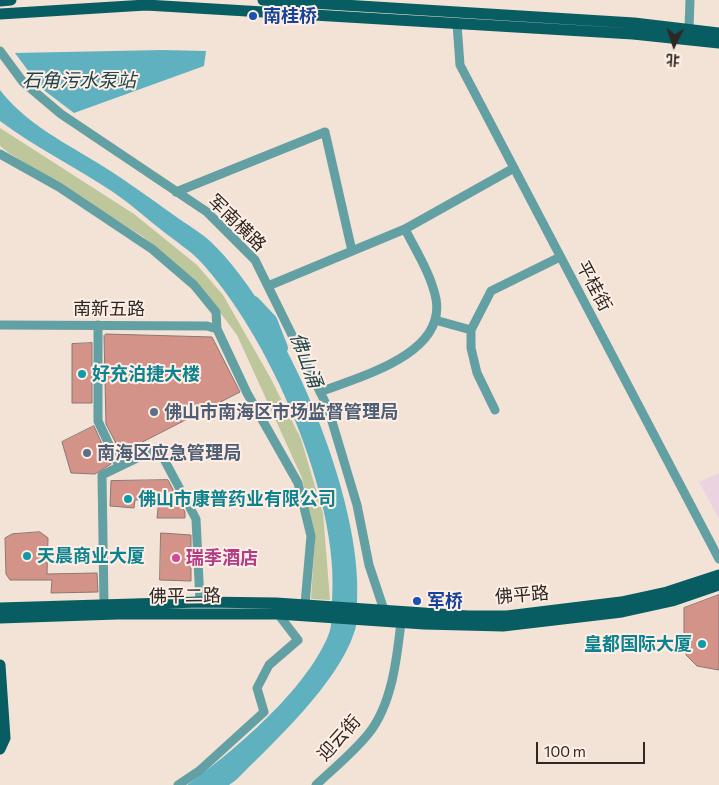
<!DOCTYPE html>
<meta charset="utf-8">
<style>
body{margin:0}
#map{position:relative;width:719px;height:785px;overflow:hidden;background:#f3e2d6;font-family:Commissioner,"Noto Sans SC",sans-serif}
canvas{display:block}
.north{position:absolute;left:649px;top:20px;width:50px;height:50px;-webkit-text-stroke:4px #feefe6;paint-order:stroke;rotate:184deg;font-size:14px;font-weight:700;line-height:20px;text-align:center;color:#2e2723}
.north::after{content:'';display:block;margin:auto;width:18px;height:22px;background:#2e2723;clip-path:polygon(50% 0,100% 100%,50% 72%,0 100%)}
.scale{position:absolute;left:536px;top:742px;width:109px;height:22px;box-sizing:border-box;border:2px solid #2e2723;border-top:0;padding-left:6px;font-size:15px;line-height:18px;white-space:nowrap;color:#2e2723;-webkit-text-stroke:4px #feefe6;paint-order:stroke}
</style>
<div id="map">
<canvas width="719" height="785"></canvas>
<div class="north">北</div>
<div class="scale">100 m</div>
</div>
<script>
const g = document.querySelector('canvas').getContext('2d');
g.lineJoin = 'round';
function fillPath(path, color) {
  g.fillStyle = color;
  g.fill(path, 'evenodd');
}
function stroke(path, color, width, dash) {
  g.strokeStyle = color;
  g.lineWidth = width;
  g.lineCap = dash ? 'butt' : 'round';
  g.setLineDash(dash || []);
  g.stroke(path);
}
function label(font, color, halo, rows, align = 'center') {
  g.font = font + ' Commissioner,"Noto Sans SC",sans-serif';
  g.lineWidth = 4;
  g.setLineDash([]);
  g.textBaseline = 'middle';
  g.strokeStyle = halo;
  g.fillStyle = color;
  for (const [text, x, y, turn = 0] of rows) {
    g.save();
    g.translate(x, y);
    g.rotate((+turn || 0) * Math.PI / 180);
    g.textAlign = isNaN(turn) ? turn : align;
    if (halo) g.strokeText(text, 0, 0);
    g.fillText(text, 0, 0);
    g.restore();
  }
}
const medical = new Path2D(`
 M719,473V519L699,482Z`);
const green = new Path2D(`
 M0,128L134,214L197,265L223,295L270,377L301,439L323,513L330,600L311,599L315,538L302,478L237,335L197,282L142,236L9,153L0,146Z`);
const water = new Path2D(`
 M162,50L206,51L204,66L74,113L41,88L15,53Z
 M0,90C24,121 58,139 91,159C120,176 147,196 175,216C186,224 200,232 211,242C285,312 364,501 357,602C356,612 358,624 354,633C337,684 274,742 236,780L229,785H187C235,750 305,691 328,636C333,626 331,612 332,601C341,499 268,332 198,259C188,249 175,241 164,232C147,219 131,204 113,192C76,167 36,148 0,121Z`);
const river = new Path2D(`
 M254,302L271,320L282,348`);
const building = new Path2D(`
 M106,334L212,337L240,392L121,453L106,424L104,336Z
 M92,343V403H72V344Z
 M94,426L111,464L95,474L71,473L62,442Z
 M168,480L185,512V518H157L159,499L135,500L134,508L110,506L111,481Z
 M40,532L48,538L47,574L97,573L98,592L51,593L52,580H10L6,574L5,538L12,534Z
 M161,533L191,535V581L160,580Z
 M719,595V670L697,666L686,655L684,632V608Z`);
const minor = new Path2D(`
 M457,24L460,65L719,559
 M689,29L690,0
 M0,51L23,82L61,114L207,212L255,260L328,408L357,505L369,565L384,610
 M0,154L59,187L152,249L194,285L216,312L217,329L247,393L298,483L311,536L305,604
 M176,192L325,132L352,251
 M268,286L405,229L514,168
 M435,320L471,330
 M0,325L207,326L217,329
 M98,325V421L119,466
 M320,392C358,377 446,355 436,299C431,274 416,251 405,229
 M495,410L477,373L471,348V330L491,291L560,257
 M104,605L102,475L158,448L196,519L200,602
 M178,785L199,771L264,712L257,688L269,665L298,640L278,614
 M316,785C334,768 354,752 369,733C392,704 397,658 401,622`);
const major = new Path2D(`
 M263,0L634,23L719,33
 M0,1L11,0
 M0,14L146,5L633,34L719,43
 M0,608L200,602L276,603L468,616H507L621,602L667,592L719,575
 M0,618L117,614H278L424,624L503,626L622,612L672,601L719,585
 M0,665L5,738L0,749`);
const markers = [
 [253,16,5,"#1a4fb4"],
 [82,374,5,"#0f9aa8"],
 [154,412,5,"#5c6f8a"],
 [87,453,5,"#5c6f8a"],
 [128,499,5,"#0f9aa8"],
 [27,556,5,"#0f9aa8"],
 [176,558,5,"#d1479c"],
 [417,601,5,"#1a4fb4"],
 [702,644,5,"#0f9aa8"]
];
const transitNames = [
 ["南桂桥",263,16],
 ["军桥",427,601]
];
const streetNames = [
 ["军南横路",237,223,44],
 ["平桂街",594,286,62],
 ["南新五路",109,309],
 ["佛平路",522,595,-5],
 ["佛平二路",185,596,-1],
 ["迎云街",339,738,-48]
];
const cultureNames = [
 ["好充泊捷大楼",92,374],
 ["佛山市康普药业有限公司",138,499],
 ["天晨商业大厦",37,556],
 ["皇都国际大厦",692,644,"right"]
];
const serviceNames = [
 ["佛山市南海区市场监督管理局",164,412],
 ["南海区应急管理局",97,453]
];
const hotelNames = [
 ["瑞季酒店",186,558]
];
const waterNames = [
 ["石角污水泵站",79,81],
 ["佛山涌",306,360,69]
];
fillPath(medical, '#ebd4e0');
fillPath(green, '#bec69c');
fillPath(water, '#60b1bf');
stroke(river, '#60b1bf', 12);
fillPath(building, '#d49388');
stroke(building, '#8a7774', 1);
stroke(minor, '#62a0a3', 9);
stroke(major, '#075d61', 11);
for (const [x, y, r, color] of markers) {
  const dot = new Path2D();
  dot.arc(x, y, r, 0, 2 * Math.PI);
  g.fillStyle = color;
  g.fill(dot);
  stroke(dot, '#feefe6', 2);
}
label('bold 18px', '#164399', '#feefe6', transitNames, 'left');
label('18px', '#2e2723', '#feefe6', streetNames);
label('bold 18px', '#0d838f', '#feefe6', cultureNames, 'left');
label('bold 18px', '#4e5e75', '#feefe6', serviceNames, 'left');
label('bold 18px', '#b23c85', '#feefe6', hotelNames, 'left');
label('italic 19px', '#1f454b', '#feefe6', waterNames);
</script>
